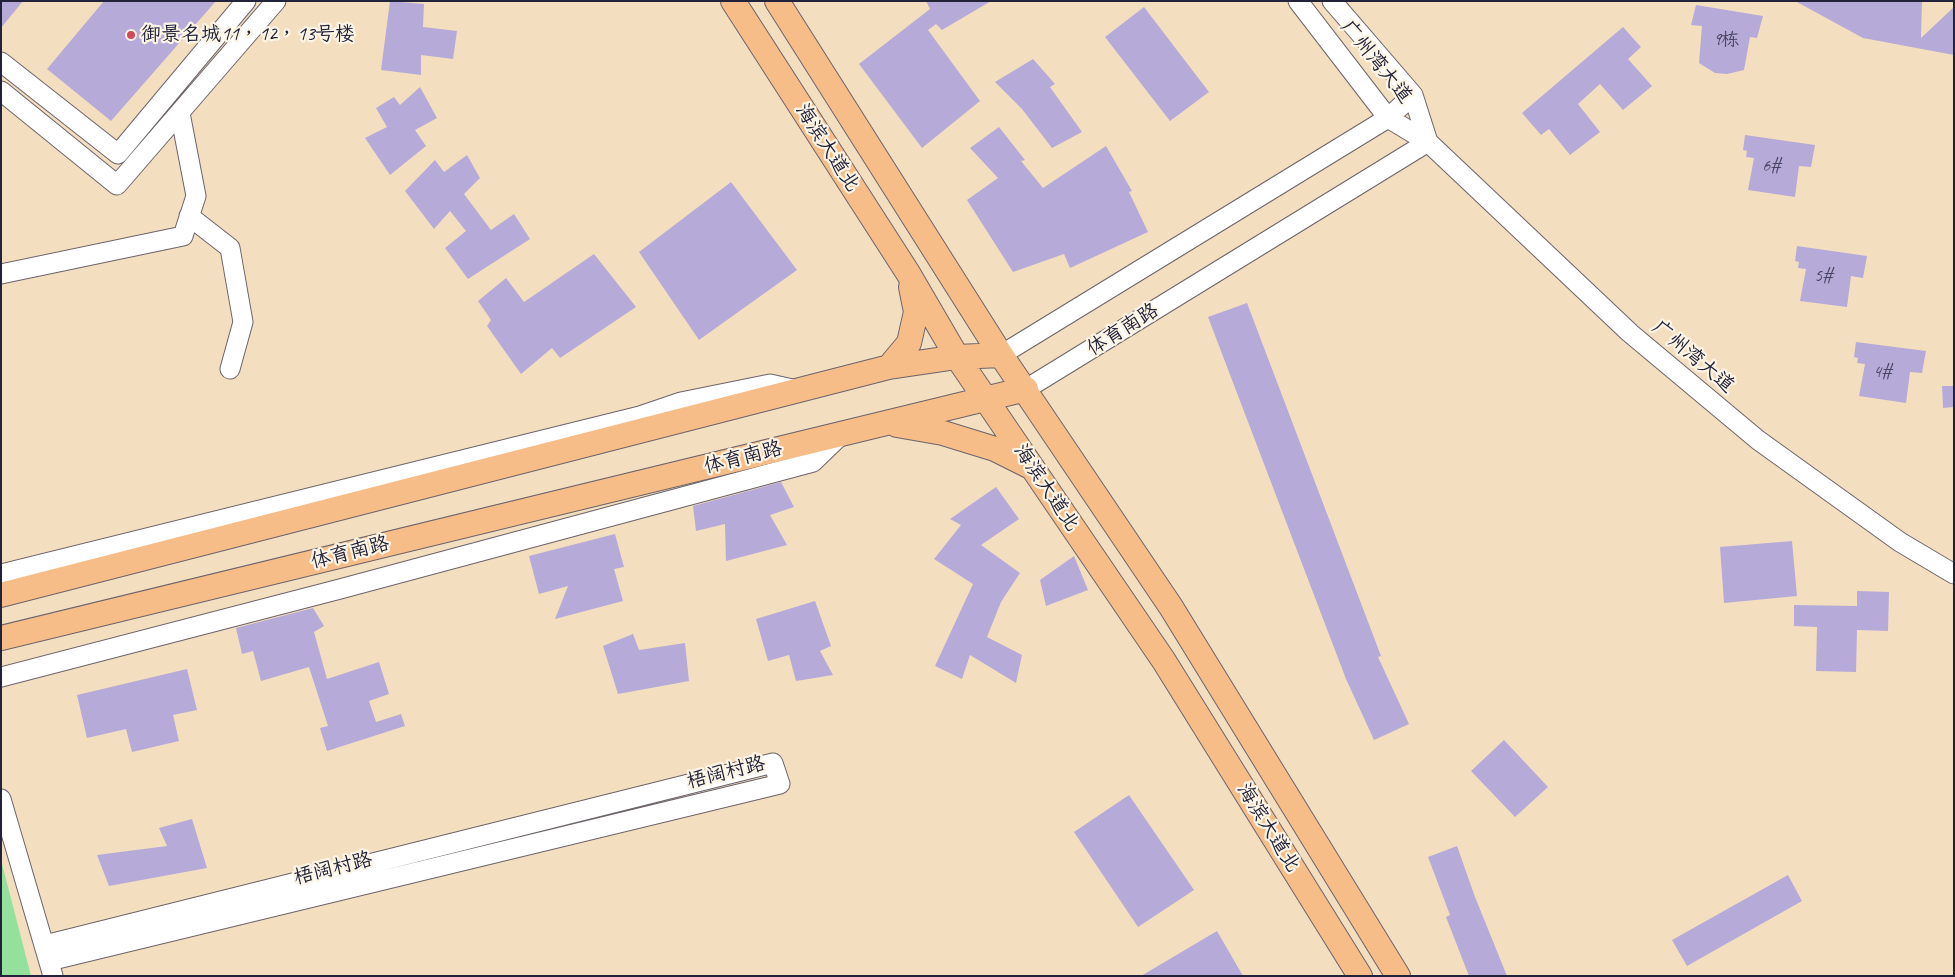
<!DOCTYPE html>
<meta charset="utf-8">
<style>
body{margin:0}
#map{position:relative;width:1955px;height:977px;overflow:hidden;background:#f4dec0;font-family:Caveat,sans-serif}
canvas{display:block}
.frame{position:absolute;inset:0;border:2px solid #22223b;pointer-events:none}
</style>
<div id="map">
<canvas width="1955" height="977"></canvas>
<div class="frame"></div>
</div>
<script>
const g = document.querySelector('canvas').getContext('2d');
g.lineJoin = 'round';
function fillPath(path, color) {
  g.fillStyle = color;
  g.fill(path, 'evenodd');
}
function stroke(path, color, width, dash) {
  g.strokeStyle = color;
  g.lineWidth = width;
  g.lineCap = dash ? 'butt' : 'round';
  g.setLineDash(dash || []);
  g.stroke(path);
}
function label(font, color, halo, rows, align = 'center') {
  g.font = font + ' Caveat,"LXGW WenKai TC",sans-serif';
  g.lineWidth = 4.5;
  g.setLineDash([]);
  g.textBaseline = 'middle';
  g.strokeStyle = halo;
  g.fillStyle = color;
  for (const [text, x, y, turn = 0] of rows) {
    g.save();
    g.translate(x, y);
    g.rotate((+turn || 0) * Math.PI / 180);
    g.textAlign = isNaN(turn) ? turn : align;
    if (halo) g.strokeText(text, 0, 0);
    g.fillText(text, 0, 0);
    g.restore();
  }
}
const green = new Path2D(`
 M1,860L31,976H1Z`);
const building = new Path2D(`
 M1,1H23L1,28Z
 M104,1H216L111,121L47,69Z
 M390,1L424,4L423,27L457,31L453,59L421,55V75L381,70Z
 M926,1H991L942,30L936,24L928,30L980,101L922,148L859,64L930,9Z
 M1795,1H1922L1921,38L1954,7V55L1863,38Z
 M1696,5L1763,16L1757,38L1750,37L1744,70L1727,74L1715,73L1699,63L1702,26L1691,25Z
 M1144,7L1209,92L1170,121L1105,37Z
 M1623,27L1641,47L1628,59L1652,86L1623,110L1600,84L1578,104L1600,132L1570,155L1549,129L1541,135L1522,113Z
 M1033,59L1055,84L1050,87L1082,132L1052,148L1022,109L995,82Z
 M420,87L437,118L415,130L426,146L390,175L365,138L387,127L376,108L394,97L400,105Z
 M999,127L1025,160L1021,161L1043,188L1106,146L1132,191L1129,192L1148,232L1070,268L1064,254L1013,272L967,200L998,178L970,148Z
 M1745,135L1815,145L1811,167L1799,166L1795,197L1748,190L1754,158L1746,157L1747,151L1743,150Z
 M467,155L480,178L464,194L491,230L514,214L530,239L468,279L445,248L466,231L450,211L434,229L405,191L435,160L444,172Z
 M731,182L797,270L699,340L639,252Z
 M1797,246L1867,256L1863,278L1851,276L1847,307L1800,301L1806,269L1798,268L1799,262L1795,261Z
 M594,254L636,307L560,358L552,348L521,374L487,326L491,320L478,301L506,278L524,302Z
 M1247,303L1381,656L1378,657L1409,724L1374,740L1346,679L1208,317Z
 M1856,342L1926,351L1922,373L1910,372L1906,403L1859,396L1865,364L1857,363L1858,358L1854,357Z
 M1942,386H1954V407L1943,408Z
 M781,482L794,507L770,515L787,545L726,561L725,524L696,531L693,506Z
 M996,487L1019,519L981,545L1020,573L1001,602L987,637L1022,655L1016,683L970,655L962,679L935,666L973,584L934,559L961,525L950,519Z
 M615,534L624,567L614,569L623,601L555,619L568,586L539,594L529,556Z
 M1792,541L1797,596L1724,603L1720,547Z
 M1074,556L1088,590L1046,606L1040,580Z
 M1857,591L1889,592L1888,631L1857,630L1856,672L1816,671L1817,627L1794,626V605L1857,606Z
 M815,601L831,646L820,651L833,675L796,681L789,655L768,661L756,619Z
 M313,608L324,626L314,632L327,679L379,662L389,694L369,701L376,722L401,714L405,726L327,751L320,728L328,726L309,667L261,681L253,651L242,654L236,628Z
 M633,634L639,650L685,643L689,681L618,694L603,646Z
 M187,669L197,710L173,715L179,741L132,752L126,729L87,738L77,695Z
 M1504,740L1548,787L1515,817L1471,771Z
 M1129,795L1194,890L1138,927L1074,832Z
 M192,819L207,868L109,886L97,855L167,846L159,828Z
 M1457,846L1475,897L1507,976H1469L1446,917L1450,915L1428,857Z
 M1788,875L1802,901L1687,966L1672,940Z
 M1217,931L1243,976H1141Z`);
const minor = new Path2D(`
 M1298,1L1388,118L1428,142L1630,333L1758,440L1900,542L1954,574
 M1332,1L1413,95L1428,142
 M1,62L118,154L246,1
 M1,91L117,185L276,1
 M189,216L230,248L243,322L230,369
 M1,274L183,236L196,196L180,113
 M1001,355L1388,118L1413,95
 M1026,389L1428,142
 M1,574L640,416L681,402L770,384L797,390
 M1,677L340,589L813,462L842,434
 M1,799L53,976
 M45,945L773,763L780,784L49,961`);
const major = new Path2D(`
 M733,1L908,273L957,357L1164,661L1360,976
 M777,1L1001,355L1171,607L1398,976
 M889,367L909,343L916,312L911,287
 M897,425L943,433L995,449L1031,467
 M1,595L889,367L957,357L1001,355
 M1,638L1026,389`);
const markers = [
 [131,35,5,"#d1495b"]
];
const numberNames = [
 ["9栋",1726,40],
 ["6#",1771,166],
 ["5#",1823,276],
 ["4#",1882,372]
];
const poiNames = [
 ["御景名城11，12，13号楼",141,35]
];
const streetNames = [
 ["广州湾大道",1376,62,51],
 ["海滨大道北",827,148,57],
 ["体育南路",1123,330,-32],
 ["广州湾大道",1693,357,40],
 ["体育南路",743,458,-14],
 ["海滨大道北",1046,488,56],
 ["体育南路",350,553,-14],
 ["梧阔村路",726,773,-14],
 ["海滨大道北",1268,828,58],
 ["梧阔村路",333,869,-14]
];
fillPath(green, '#94e09d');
fillPath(building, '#b6abd8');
stroke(minor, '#6c646a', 21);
stroke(major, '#6c646a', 26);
stroke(minor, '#fff', 19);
stroke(major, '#f7bd88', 24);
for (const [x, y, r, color] of markers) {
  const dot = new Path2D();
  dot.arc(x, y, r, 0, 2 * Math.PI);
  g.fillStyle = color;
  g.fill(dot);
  stroke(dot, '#fcf5e5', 2);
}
label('18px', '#474462', null, numberNames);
label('20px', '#22223b', '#fcf5e5', poiNames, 'left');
label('20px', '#22223b', '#fcf5e5', streetNames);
</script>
